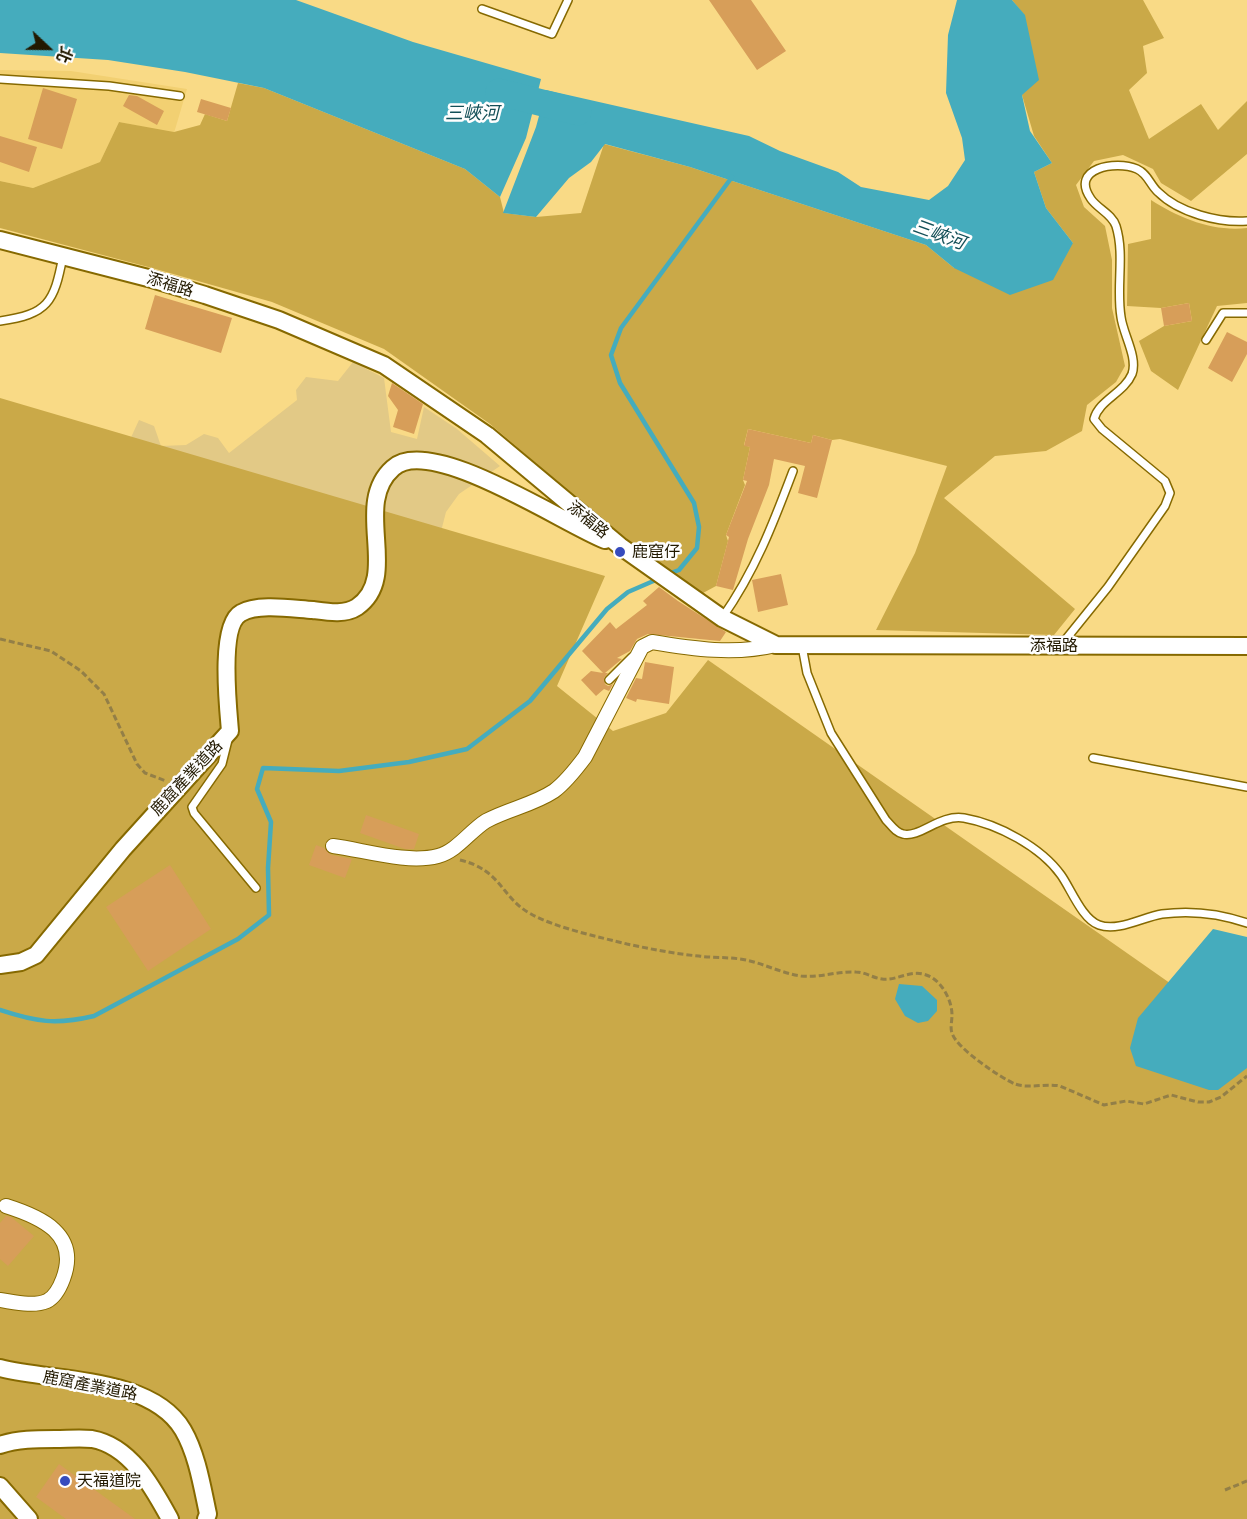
<!DOCTYPE html>
<meta charset="utf-8">
<style>
body{margin:0}
#map{position:relative;width:1247px;height:1519px;overflow:hidden;background:#f9da86;font-family:Mulish,"Noto Sans TC",sans-serif}
canvas{display:block}
.north{position:absolute;left:18px;top:18px;width:60px;height:60px;-webkit-text-stroke:4px #fefefe;paint-order:stroke;rotate:112deg;font-size:16px;font-weight:700;line-height:24px;text-align:center;color:#221900}
.north::after{content:'';display:block;margin:auto;width:21px;height:27px;background:#221900;clip-path:polygon(50% 0,100% 100%,50% 72%,0 100%)}
</style>
<div id="map">
<canvas width="1247" height="1519"></canvas>
<div class="north">北</div>
</div>
<script>
const g = document.querySelector('canvas').getContext('2d');
g.lineJoin = 'round';
function fillPath(path, color) {
  g.fillStyle = color;
  g.fill(path, 'evenodd');
}
function stroke(path, color, width, dash) {
  g.strokeStyle = color;
  g.lineWidth = width;
  g.lineCap = dash ? 'butt' : 'round';
  g.setLineDash(dash || []);
  g.stroke(path);
}
function label(font, color, halo, rows, align = 'center') {
  g.font = font + ' Mulish,"Noto Sans TC",sans-serif';
  g.lineWidth = 5;
  g.setLineDash([]);
  g.textBaseline = 'middle';
  g.strokeStyle = halo;
  g.fillStyle = color;
  for (const [text, x, y, turn = 0] of rows) {
    g.save();
    g.translate(x, y);
    g.rotate((+turn || 0) * Math.PI / 180);
    g.textAlign = isNaN(turn) ? turn : align;
    if (halo) g.strokeText(text, 0, 0);
    g.fillText(text, 0, 0);
    g.restore();
  }
}
const built = new Path2D(`
 M0,70L71,71L187,89L174,133L119,122L100,162L33,188L0,181Z`);
const green = new Path2D(`
 M353,362L384,378L391,432L417,439L424,407L457,429L500,466L459,494L446,512L438,543L0,811V470L128,444L139,420L154,426L161,446L186,445L204,434L218,438L229,453L297,400L296,390L306,377L338,381Z`);
const forest = new Path2D(`
 M1012,0H1143L1164,38L1143,46L1147,73L1129,90L1149,139L1201,104L1218,130L1247,101V154L1191,201L1161,183L1153,169L1123,155L1094,161L1076,185L1084,207L1105,226L1112,260V308L1125,366L1116,382L1087,405L1082,431L1046,451L995,456L944,498L1075,609L1054,635L876,630L915,553L947,466L840,439L832,440L813,435L811,443L748,429L744,445L750,447L743,480L745,485L726,535L728,541L716,586L703,593L613,529L490,424L384,349L272,302L152,268L0,228V181L33,188L100,162L119,122L174,132L200,125L205,114L227,121L238,83L264,88L465,169L500,197L504,213L536,217L581,213L604,144L690,167L926,245L954,268L1073,243L1046,208L1034,172L1052,163L1034,136L1022,95L1025,16Z
 M1151,200C1179,218 1213,232 1247,228V303L1217,306L1178,390L1151,371L1139,341L1164,326L1192,321L1189,303L1161,308L1127,306L1128,244L1151,239Z
 M0,398L605,576L557,686L613,731L666,713L708,660L1247,1037V1519H0Z`);
const water = new Path2D(`
 M0,0H296L413,42L541,79L526,138L500,197L465,169L264,88L185,72L108,60L0,53Z
 M957,0H1012L1025,15L1039,80L1022,95L1030,131L1052,163L1034,172L1046,208L1073,243L1053,280L1010,295L954,268L926,245L690,167L605,144L591,162L569,178L536,217L503,213L536,127L546,90L749,136L780,151L838,172L861,187L929,200L948,186L965,160L962,138L946,93L948,35Z
 M1213,929L1247,937V1068L1218,1090H1209L1136,1066L1130,1048L1138,1018Z
 M899,984L922,986L937,1000V1011L928,1021L918,1023L905,1016L895,999Z`);
const stream = new Path2D(`
 M668,574L679,570L697,548L699,527L694,503L620,383L611,355L621,328L732,177
 M0,1010C36,1022 56,1025 94,1016L238,939L269,915L268,868L271,822L257,789L263,768L339,771L409,762L467,749L530,701L607,609L628,592L658,579`);
const river = new Path2D(`
 M499,92L578,112`);
const building = new Path2D(`
 M709,0H751L786,51L757,70Z
 M43,88L77,99L62,149L28,139Z
 M129,95L137,96L164,111L157,125L123,106Z
 M201,99L231,108L227,121L197,112Z
 M0,136L37,147L29,172L0,162Z
 M155,295L232,318L221,353L145,329Z
 M1189,303L1192,321L1164,326L1161,308Z
 M1227,332L1247,342V354L1232,382L1208,368Z
 M392,383L423,404L414,434L393,427L398,410L388,396Z
 M748,429L811,443L813,435L832,440L817,498L798,493L805,466L774,459L769,485L748,539L733,590L716,586L729,537L726,535L747,481L743,480L750,447L744,446Z
 M781,574L788,605L758,612L752,580Z
 M659,587L678,601L726,632L720,641L648,634L637,639L630,651L617,658L622,659L605,673H608L604,678L605,684L608,686L613,684L609,691L604,689L596,696L581,680L591,671L603,673L582,651L610,622L616,629L647,605L643,601Z
 M645,662L674,667L669,704L637,699L636,702L626,698L636,678L642,679Z
 M366,815L419,834L414,849H405L360,833Z
 M316,845L324,848L331,855L352,859L345,878L309,865Z
 M170,865L211,929L148,971L106,907Z
 M6,1216L11,1217L34,1236L8,1266L0,1259V1223Z
 M59,1464L135,1519H66L36,1497Z`);
const path = new Path2D(`
 M0,639L51,651L81,671L104,694L137,764L145,773L166,781
 M460,860C502,870 501,898 531,914C556,928 599,937 627,944C651,949 675,954 699,956C712,958 726,957 740,959C761,962 780,973 801,976C820,978 837,971 856,972C865,972 873,978 882,979C899,981 912,967 931,977C943,984 952,1001 952,1015C952,1021 950,1028 952,1033C956,1048 1001,1078 1015,1084C1030,1089 1045,1083 1060,1086L1104,1105L1126,1101L1144,1104L1171,1095L1198,1102H1209L1221,1097L1247,1076
 M1225,1490L1247,1481`);
const service = new Path2D(`
 M482,9L552,34L568,0
 M0,79L109,86L180,96
 M0,321C48,314 54,303 63,256
 M1206,340L1223,313H1247
 M722,618C755,571 773,524 793,471
 M1062,644L1108,587L1165,506L1170,493L1165,481L1102,429L1094,419C1099,400 1124,393 1132,374C1138,357 1123,334 1121,317C1116,287 1125,255 1116,226C1112,214 1098,209 1091,199C1069,168 1116,160 1137,169C1148,174 1150,185 1158,192C1179,213 1219,223 1247,221
 M802,646L807,673L831,733L886,820C891,825 896,833 903,834C920,838 940,814 964,818C998,824 1041,847 1061,875C1071,889 1082,919 1099,925C1118,932 1143,917 1162,914C1192,910 1218,913 1247,923
 M609,680L632,657
 M228,740L222,764L192,807L194,813L256,888
 M1093,758L1247,787`);
const minor = new Path2D(`
 M333,846C364,850 407,864 438,856C457,851 470,831 486,821C508,809 533,805 554,791C566,782 576,769 585,757L642,647L652,642C693,649 735,655 776,645
 M0,1300C14,1302 33,1307 47,1301C55,1297 60,1287 63,1279C80,1234 41,1217 6,1206`);
const tertiary = new Path2D(`
 M0,240L148,278L205,295L279,320L384,365L487,435L620,546L722,618L776,645L1247,646
 M0,965L21,962L36,955L123,849L230,731C228,707 219,625 241,613C258,603 294,609 313,610C328,612 345,615 357,607C402,576 351,505 393,468C430,434 564,524 605,540
 M0,1368C55,1382 151,1376 183,1430C197,1454 202,1486 208,1514L206,1519
 M0,1445C17,1439 37,1439 55,1439C67,1439 80,1438 92,1439C131,1446 153,1488 170,1519
 M0,1486L29,1519`);
const markers = [
 [620,552,6,"#364bbd"],
 [65,1481,6,"#364bbd"]
];
const streetNames = [
 ["添福路",170,285,17],
 ["添福路",588,520,40],
 ["添福路",1054,646],
 ["鹿窟產業道路",187,778,-47],
 ["鹿窟產業道路",90,1386,11]
];
const poiNames = [
 ["鹿窟仔",632,552],
 ["天福道院",77,1481]
];
const waterNames = [
 ["三峽河",472,114],
 ["三峽河",939,235,20]
];
fillPath(built, '#f2d072');
fillPath(green, '#e2c986');
fillPath(forest, '#caa948');
fillPath(water, '#45acbd');
stroke(stream, '#45acbd', 4.5);
stroke(river, '#45acbd', 27);
fillPath(building, '#d79e59');
stroke(service, '#866900', 10);
stroke(minor, '#866900', 16);
stroke(tertiary, '#866900', 20);
stroke(path, '#937f47', 3, [6, 3]);
stroke(service, '#fff', 7);
stroke(minor, '#fff', 14);
stroke(tertiary, '#fff', 16);
for (const [x, y, r, color] of markers) {
  const dot = new Path2D();
  dot.arc(x, y, r, 0, 2 * Math.PI);
  g.fillStyle = color;
  g.fill(dot);
  stroke(dot, '#fefefe', 2);
}
label('16px', '#221900', '#fefefe', streetNames);
label('16px', '#221900', '#fefefe', poiNames, 'left');
label('italic 18px', '#134f58', '#fefefe', waterNames);
</script>
